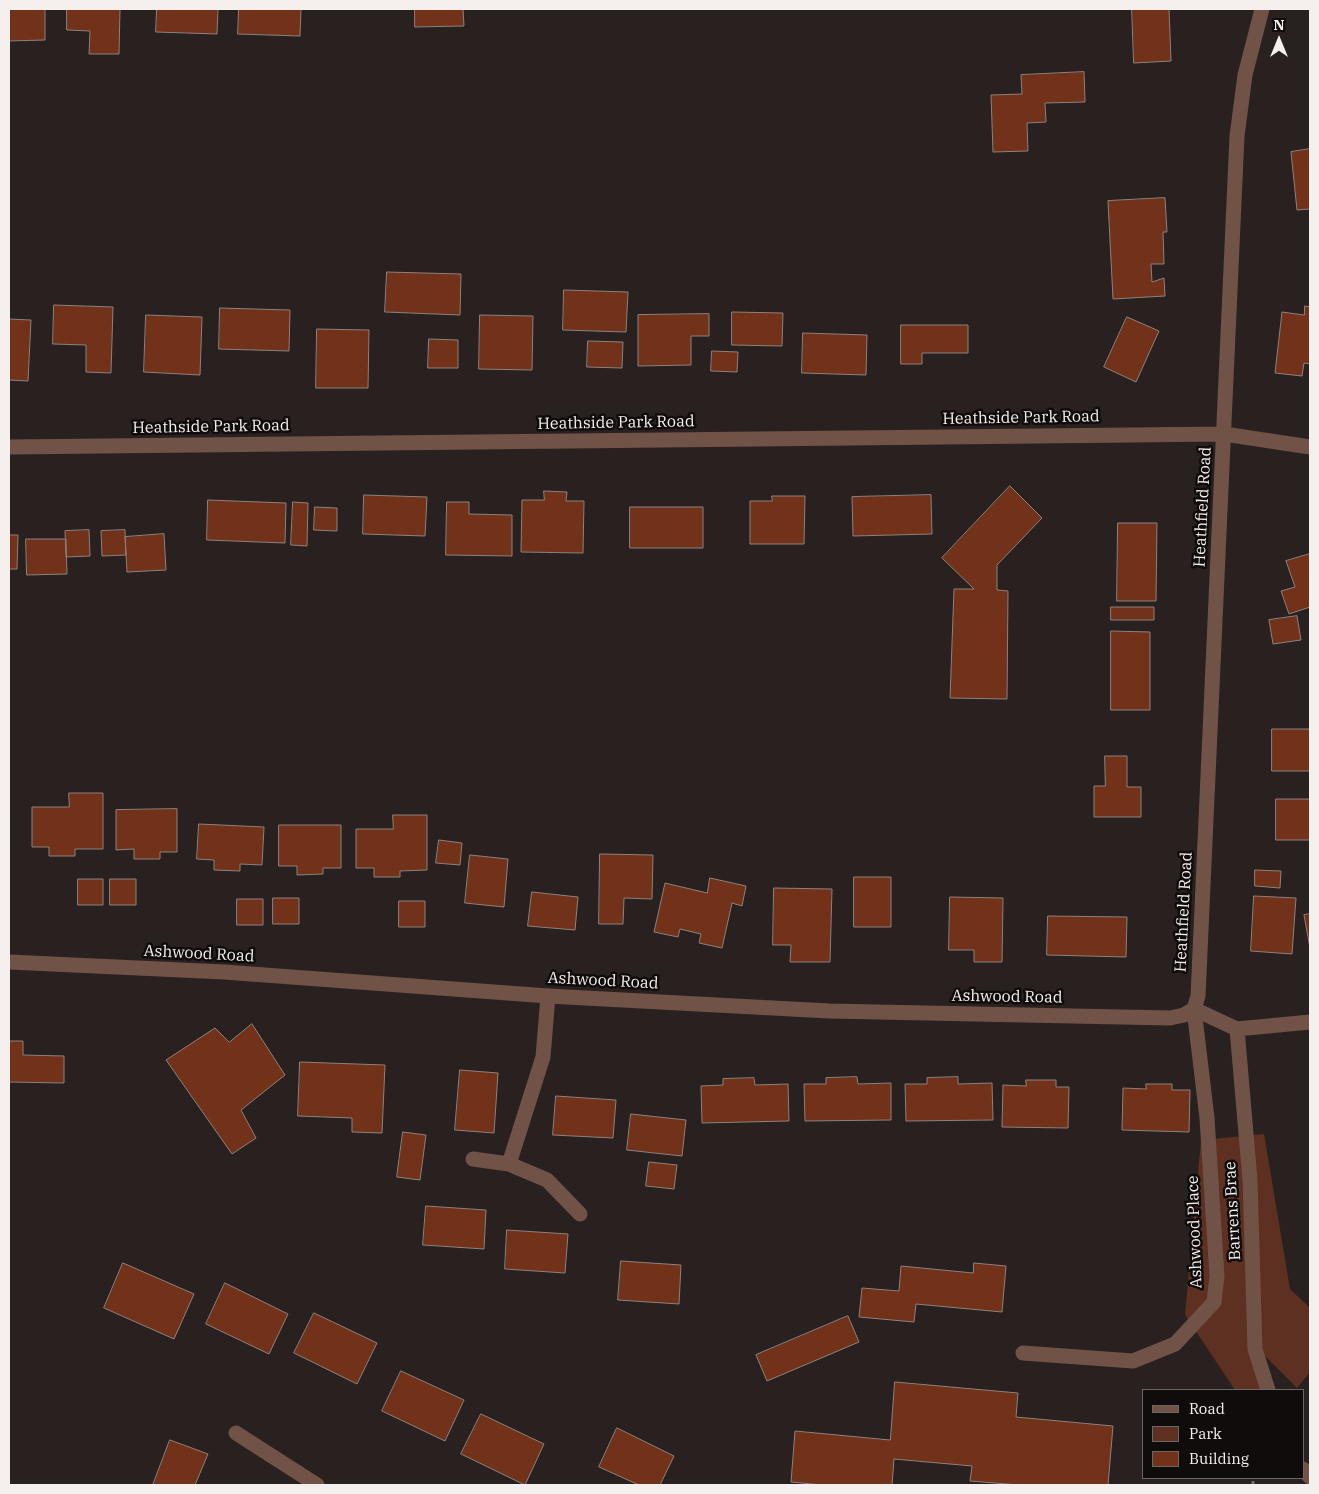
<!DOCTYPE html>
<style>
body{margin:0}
#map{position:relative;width:1319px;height:1494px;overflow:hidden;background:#29211f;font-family:"IBM Plex Serif",serif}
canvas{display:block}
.frame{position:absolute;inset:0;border:10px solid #f5efed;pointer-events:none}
.legend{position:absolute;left:1142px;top:1389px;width:162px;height:90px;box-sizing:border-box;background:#0f0c0b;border:1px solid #6b6765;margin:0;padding:6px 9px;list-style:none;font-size:15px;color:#f5efed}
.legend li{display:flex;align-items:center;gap:10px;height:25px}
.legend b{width:25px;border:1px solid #6b6765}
.north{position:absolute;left:1254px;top:15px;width:50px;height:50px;-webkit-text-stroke:4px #0f0c0b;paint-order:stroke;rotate:0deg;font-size:14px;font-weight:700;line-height:20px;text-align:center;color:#f5efed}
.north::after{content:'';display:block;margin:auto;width:18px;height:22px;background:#f5efed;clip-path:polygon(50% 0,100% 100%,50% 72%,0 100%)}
</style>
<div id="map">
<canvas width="1319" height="1494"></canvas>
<div class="frame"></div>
<ul class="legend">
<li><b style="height:6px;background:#715247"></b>Road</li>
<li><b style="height:14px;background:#5d3021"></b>Park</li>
<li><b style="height:14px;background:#723119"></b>Building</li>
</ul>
<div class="north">N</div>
</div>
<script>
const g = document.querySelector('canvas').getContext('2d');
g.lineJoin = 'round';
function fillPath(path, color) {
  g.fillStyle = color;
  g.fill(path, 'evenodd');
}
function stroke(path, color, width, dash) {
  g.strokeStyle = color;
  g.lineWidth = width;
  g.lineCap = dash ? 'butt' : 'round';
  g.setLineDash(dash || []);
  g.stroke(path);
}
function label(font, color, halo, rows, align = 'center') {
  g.font = font + ' "IBM Plex Serif",serif';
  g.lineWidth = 5;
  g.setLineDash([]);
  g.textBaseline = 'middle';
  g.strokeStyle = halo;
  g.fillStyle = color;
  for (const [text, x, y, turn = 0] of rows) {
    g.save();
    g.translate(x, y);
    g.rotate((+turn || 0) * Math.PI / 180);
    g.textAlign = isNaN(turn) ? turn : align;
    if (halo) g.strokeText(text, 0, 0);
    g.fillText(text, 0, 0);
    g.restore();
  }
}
const green = new Path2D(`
 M1264,1134L1290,1289L1310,1308V1372L1297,1388L1265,1356V1390H1235L1185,1315L1201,1140Z`);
const building = new Path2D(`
 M9,9H45V40L9,41Z
 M67,9H120L119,54H89L90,31L67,30Z
 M157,9H218L217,34L156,32Z
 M239,9H301L300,36L238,34Z
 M415,9H463L464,26L415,27Z
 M1132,9H1169L1171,61L1134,63Z
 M1084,72L1085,102L1045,103L1046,122L1027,123L1028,151L993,152L991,95L1022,94L1021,75Z
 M1310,149V209L1297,210L1291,152Z
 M1165,198L1167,232H1163L1164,264H1151L1152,282L1164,278L1165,296L1113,299L1108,201Z
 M387,272L461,274L460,315L385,312Z
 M564,290L628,292L626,332L563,330Z
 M54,305L113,307L111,373L86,372V345L53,344Z
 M1305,306L1310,307V364L1304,363L1302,376L1275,373L1282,312L1304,315Z
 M220,308L290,310L289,351L219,349Z
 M732,312L783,313L782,346L732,345Z
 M709,314V336H691V365L638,366V315Z
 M146,315L202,317L200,375L144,372Z
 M480,315L533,316L532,370L479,369Z
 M1127,317L1159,331L1136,382L1104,367Z
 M9,319L31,320L28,381L9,380Z
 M901,325H968V353H922V364H901Z
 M317,329L369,330L368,388H316Z
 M803,333L867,335L866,375L802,373Z
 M429,339L458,340V368H428Z
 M588,341L623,342L622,368L587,367Z
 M712,351L738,352L737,372L711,371Z
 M1010,486L1042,518L997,565V590L1008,591L1007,699L950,698L954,589H974L942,558Z
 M544,491L567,492L566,501H584L583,553L521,552L522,500H544Z
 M364,495L427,497L425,536L363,534Z
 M931,495L932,534L853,536L852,497Z
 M772,496H805L804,544H750V501H772Z
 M208,500L286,503L285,543L207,540Z
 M293,502L308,503L307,546L291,545Z
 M447,502H469V514L512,515V556L446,555Z
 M315,507L337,508V531L314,530Z
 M630,507H703V548H630Z
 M1118,523H1157L1156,601H1117Z
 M89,530L90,556L66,557L65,531Z
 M125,530L126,555L102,556L101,531Z
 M164,534L166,570L127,572L125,537Z
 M9,535H18L17,569H9Z
 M26,539H66L67,574L27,575Z
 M1310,554V607L1289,614L1281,591L1295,587L1286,561Z
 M1111,607H1154V620H1111Z
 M1297,616L1301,640L1273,644L1269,620Z
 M1111,631L1150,632V710H1111Z
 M1272,729H1310V771H1272Z
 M1105,756H1127V787H1141V817H1094V786H1105Z
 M69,793H103V849H75V856H49V847H32V807H69Z
 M1276,799H1310V840H1276Z
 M177,809V852H160V859H134V849L116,850V810Z
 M393,815H427V870L400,871V877H374V868H356V829H393Z
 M199,824L264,827L262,865L240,864V871L214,870V860L197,859Z
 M279,825H341V868H323V874L297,875V866H279Z
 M439,840L462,843L460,865L436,863Z
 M600,854L653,855L652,899L624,898L623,924H599Z
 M470,855L508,859L504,907L465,903Z
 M1255,870L1281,871L1280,888L1255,886Z
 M854,877H891V927H854Z
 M710,878L746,886L742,906L732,903L722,948L699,943L701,934L680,929L678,937L654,932L665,883L707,893Z
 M78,879H103V905H78Z
 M110,879H136V905H110Z
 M774,888L832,889L830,962H790L791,945H773Z
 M532,892L578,897L575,930L528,926Z
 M1254,896L1296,898L1292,954L1251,951Z
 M950,897L1003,898L1002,962H974V950H949Z
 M273,898H299V924H273Z
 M237,899H263V925H237Z
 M399,901H425V927H399Z
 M1310,914V948L1304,915Z
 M1048,916L1127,917L1126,957L1047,955Z
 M252,1024L285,1075L241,1110L256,1138L232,1154L166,1060L215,1028L229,1042Z
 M9,1041H23V1055L64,1056V1083L9,1082Z
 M300,1062L385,1065L382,1133L352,1132V1118L298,1116Z
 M460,1070L498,1073L494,1133L455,1130Z
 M857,1077L858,1084L891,1083V1120L805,1121L804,1084H826V1078Z
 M958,1077V1084L992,1083L993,1120L906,1121L905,1084H927V1078Z
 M754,1078L755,1085L788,1084L789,1121L702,1123L701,1086L723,1085V1079Z
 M1026,1080H1056V1087H1069L1068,1128L1002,1127L1003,1085L1026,1086Z
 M1146,1084H1172V1090H1190L1189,1132L1122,1130L1123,1088L1146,1089Z
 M556,1096L616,1100L613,1138L553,1135Z
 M631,1114L686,1120L682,1156L627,1150Z
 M403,1132L426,1135L420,1180L397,1177Z
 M649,1162L677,1165L674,1189L646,1186Z
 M426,1206L486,1210L484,1249L423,1245Z
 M507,1230L568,1234L565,1273L505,1269Z
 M621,1261L681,1265L679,1304L618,1300Z
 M123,1263L194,1294L174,1339L104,1308Z
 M974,1263L1006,1266L1002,1312L916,1304L914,1322L859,1317L862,1288L899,1291L901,1266L973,1273Z
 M225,1283L288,1314L269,1354L206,1324Z
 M314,1313L377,1343L357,1384L294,1353Z
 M848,1316L859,1342L767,1381L756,1355Z
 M401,1371L464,1400L445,1441L382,1411Z
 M895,1382L1018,1393L1016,1417L1113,1426L1108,1485H1019L970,1481L972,1466L894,1459L892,1485H822L791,1482L795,1431L890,1440Z
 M481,1414L544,1444L525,1485L461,1454Z
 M617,1428L674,1456L660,1485H639L599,1467Z
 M170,1440L208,1454L195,1485H153Z`);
const path = new Path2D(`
 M1253,1485V1478`);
const lane = new Path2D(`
 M473,1159L509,1164L547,1180L580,1214
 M509,1164L543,1057L548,996
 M1023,1353L1133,1361L1175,1344L1214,1302L1217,1276L1207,1118L1194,1009`);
const street = new Path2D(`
 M9,447L1224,434L1310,447
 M9,962L224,972L548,996L829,1011L1170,1018L1184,1015L1194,1009
 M1194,1009L1198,996L1237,136L1245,75L1262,9
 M1194,1009L1237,1029L1310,1022
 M1237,1029L1250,1180L1255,1349L1268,1390
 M236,1433L317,1485
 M1303,1469L1310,1477`);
const streetNames = [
 ["Heathside Park Road",1021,418,-1],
 ["Heathside Park Road",616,423,-1],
 ["Heathside Park Road",211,427,-1],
 ["Heathfield Road",1203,507,-87],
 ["Heathfield Road",1184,912,-87],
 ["Ashwood Road",199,954,3],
 ["Ashwood Road",603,981,3],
 ["Ashwood Road",1007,997,1],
 ["Barrens Brae",1233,1211,-93],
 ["Ashwood Place",1195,1232,-92]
];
fillPath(green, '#5d3021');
fillPath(building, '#723119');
stroke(building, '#8c827e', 1);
stroke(path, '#756e6c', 3, [4, 4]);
stroke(lane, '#715247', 15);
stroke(street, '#715247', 15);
label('16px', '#f5efed', '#0f0c0b', streetNames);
</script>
